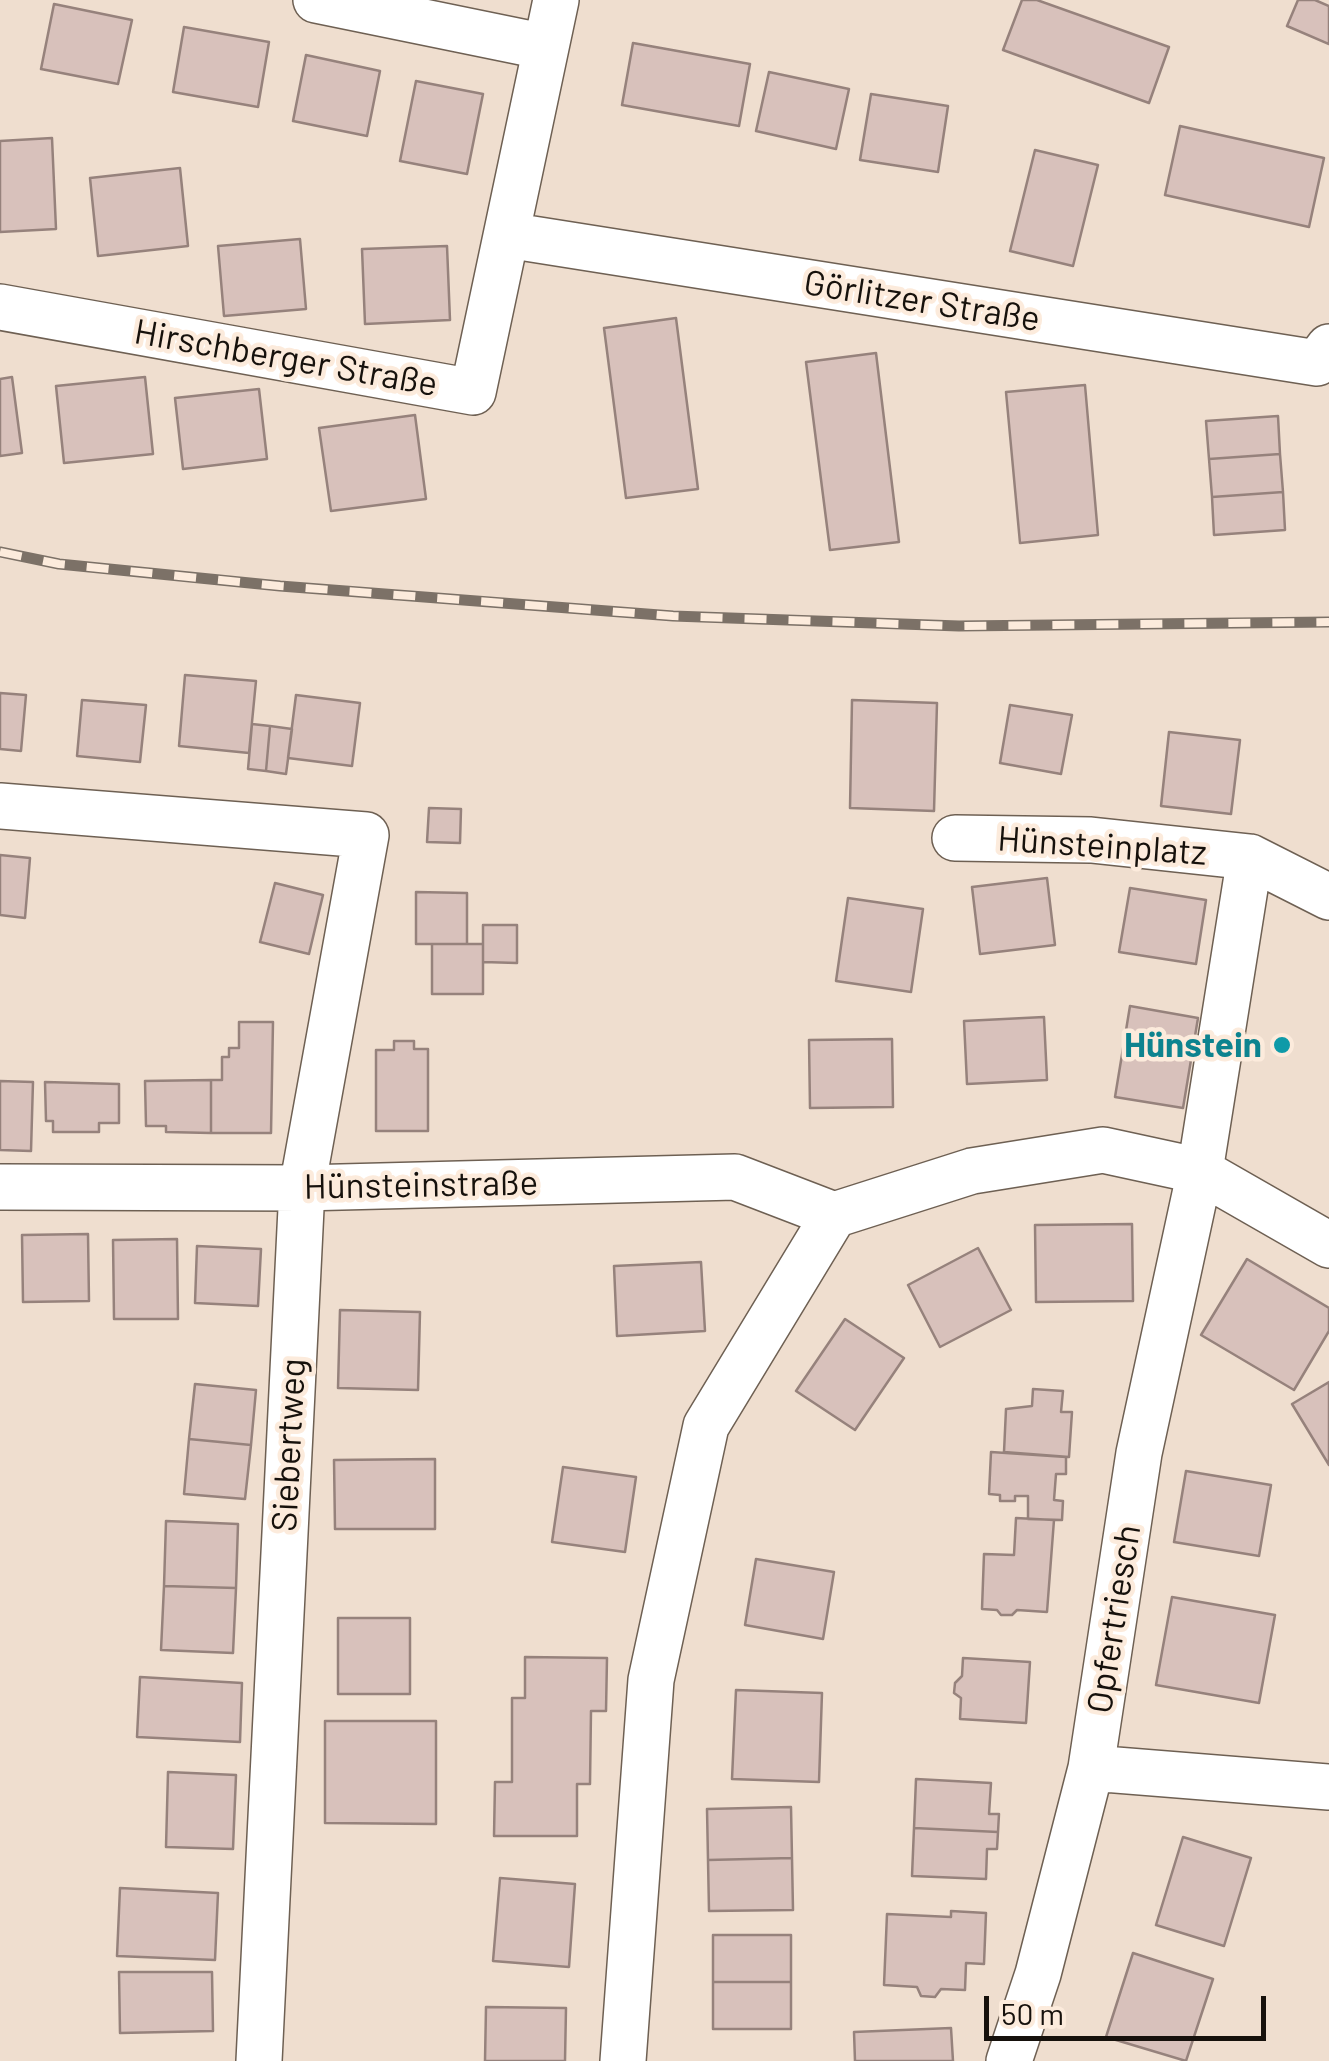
<!DOCTYPE html>
<meta charset="utf-8">
<style>
body{margin:0}
#map{position:relative;width:1329px;height:2061px;overflow:hidden;background:#efdecf;font-family:Barlow,sans-serif}
canvas{display:block}
.scale{position:absolute;left:984px;top:1996px;width:282px;height:45px;box-sizing:border-box;border:5px solid #16110c;border-top:0;padding-left:12px;font-size:30px;line-height:35px;white-space:nowrap;color:#16110c;-webkit-text-stroke:8px #fcebdc;paint-order:stroke}
</style>
<div id="map">
<canvas width="1329" height="2061"></canvas>
<div class="scale">50 m</div>
</div>
<script>
const g = document.querySelector('canvas').getContext('2d');
g.lineJoin = 'round';
function fillPath(path, color) {
  g.fillStyle = color;
  g.fill(path, 'evenodd');
}
function stroke(path, color, width, dash) {
  g.strokeStyle = color;
  g.lineWidth = width;
  g.lineCap = dash ? 'butt' : 'round';
  g.setLineDash(dash || []);
  g.stroke(path);
}
function label(font, color, halo, rows, align = 'center') {
  g.font = font + ' Barlow,sans-serif';
  g.lineWidth = 9;
  g.setLineDash([]);
  g.textBaseline = 'middle';
  g.strokeStyle = halo;
  g.fillStyle = color;
  for (const [text, x, y, turn = 0] of rows) {
    g.save();
    g.translate(x, y);
    g.rotate((+turn || 0) * Math.PI / 180);
    g.textAlign = isNaN(turn) ? turn : align;
    if (halo) g.strokeText(text, 0, 0);
    g.fillText(text, 0, 0);
    g.restore();
  }
}
const building = new Path2D(`
 M1022,0H1037L1169,47L1149,103L1003,50Z
 M1298,0H1315L1329,6V44L1287,26Z
 M54,4L132,20L118,84L41,69Z
 M184,27L269,42L258,107L173,92Z
 M633,43L750,64L739,126L622,105Z
 M306,55L380,71L367,136L293,121Z
 M769,72L849,89L836,149L756,131Z
 M416,81L483,94L467,174L400,161Z
 M871,94L948,106L938,172L860,160Z
 M1180,126L1324,158L1309,227L1165,195Z
 M52,138L56,229L0,232V141Z
 M1035,150L1098,165L1073,266L1010,251Z
 M180,168L188,246L98,256L90,178Z
 M300,239L306,309L224,316L218,246Z
 M447,246L450,320L365,324L362,249Z
 M676,318L698,489L626,498L604,328Z
 M876,353L899,542L830,550L806,362Z
 M12,377L22,453L0,456V379Z
 M145,377L153,454L64,463L56,386Z
 M1085,385L1098,535L1020,543L1006,392Z
 M259,389L267,459L183,469L175,398Z
 M415,415L426,499L331,511L319,428Z
 M1278,416L1280,454L1209,459L1206,421Z
 M1280,454L1283,492L1212,497L1209,459Z
 M1283,492L1285,530L1214,535L1212,497Z
 M185,675L256,681L249,753L179,746Z
 M0,693L26,695L21,751L0,749Z
 M296,695L360,703L352,766L288,758Z
 M82,700L146,705L140,762L77,756Z
 M852,700L937,703L934,811L850,808Z
 M1010,705L1072,715L1061,774L1000,763Z
 M252,724L270,726L266,771L248,769Z
 M270,726L292,729L286,774L266,771Z
 M1169,732L1240,740L1231,814L1161,806Z
 M429,808L461,809L460,843L427,842Z
 M0,855L30,858L25,918L0,915Z
 M1047,878L1055,945L980,954L972,887Z
 M275,883L323,895L309,954L260,942Z
 M1130,888L1206,900L1196,964L1119,952Z
 M416,892L467,893V944H416Z
 M848,898L923,909L911,992L836,981Z
 M483,925H517V963L483,962Z
 M432,944H483V994H432Z
 M1130,1006L1198,1018L1183,1108L1115,1097Z
 M1044,1017L1047,1080L967,1084L964,1021Z
 M239,1022H273L271,1133H211V1080H222V1057H229V1048H239Z
 M892,1039L893,1107L810,1108L809,1040Z
 M394,1041H414V1049H428V1131H376V1050H394Z
 M211,1080V1133L166,1132V1126H146L145,1081Z
 M0,1081L33,1082L31,1151L0,1150Z
 M45,1082L119,1084V1123H99V1132H53V1121H46Z
 M1132,1224L1133,1301L1036,1302L1035,1225Z
 M88,1234L89,1301L23,1302L22,1235Z
 M177,1239L178,1319H114L113,1240Z
 M197,1246L261,1249L258,1306L195,1303Z
 M978,1248L1011,1310L940,1347L908,1285Z
 M1247,1259L1329,1308V1331L1294,1390L1201,1335Z
 M701,1262L705,1331L617,1336L614,1266Z
 M340,1310L420,1312L418,1390L338,1388Z
 M845,1319L904,1358L855,1430L796,1391Z
 M1329,1382V1465L1292,1404Z
 M195,1384L256,1390L251,1445L189,1439Z
 M1033,1389L1063,1391L1061,1412H1072L1069,1457L1004,1452L1006,1409L1032,1406Z
 M189,1439L251,1445L245,1499L184,1494Z
 M991,1452L1066,1457V1474H1056L1054,1500L1063,1501L1062,1520L1028,1519V1496H1015V1501H1000V1495L989,1494Z
 M435,1459V1529H335L334,1460Z
 M563,1467L636,1477L625,1552L552,1542Z
 M1186,1471L1271,1485L1259,1556L1174,1542Z
 M1016,1518L1054,1520L1047,1612L1017,1610L1012,1615H1001L997,1610L982,1609L984,1554L1014,1555Z
 M166,1521L238,1524L236,1588L164,1586Z
 M756,1559L834,1572L823,1639L745,1625Z
 M164,1586L236,1588L233,1653L161,1650Z
 M1172,1597L1275,1615L1259,1703L1156,1685Z
 M338,1618H410V1694H338Z
 M525,1657L607,1658L606,1711H591L590,1784H577V1836H494L495,1782H512V1698H525Z
 M963,1658L1030,1662L1026,1723L960,1719L961,1698L954,1693L955,1683L962,1676Z
 M140,1677L242,1683L240,1742L137,1737Z
 M736,1690L822,1693L819,1782L732,1779Z
 M325,1721H436V1824L325,1823Z
 M168,1772L236,1775L233,1849L166,1847Z
 M916,1779L991,1783L989,1814H999L998,1832L914,1828Z
 M791,1807L792,1858L708,1860L707,1809Z
 M914,1828L998,1832L997,1849H987L986,1879L912,1876Z
 M1183,1837L1251,1858L1224,1946L1156,1925Z
 M792,1858L793,1910L709,1911L708,1860Z
 M500,1878L575,1884L569,1967L493,1961Z
 M120,1888L218,1893L215,1960L117,1956Z
 M951,1911L986,1913L984,1964L966,1963L965,1990L941,1989L935,1997L921,1996L917,1987L884,1985L887,1914L951,1917Z
 M713,1935H791V1982H713Z
 M1133,1953L1213,1979L1186,2061L1106,2037Z
 M119,1972H212L213,2031L120,2033Z
 M713,1982H791V2029H713Z
 M486,2007L566,2008L565,2061H485Z
 M951,2028L953,2061H855L854,2032Z`);
const street = new Path2D(`
 M316,0L546,47
 M507,235L1317,363L1329,347
 M0,307L473,392L556,0
 M0,806L366,835L302,1188L259,2061
 M955,838L1091,840L1250,857L1329,897
 M0,1187L302,1188L735,1177L834,1215
 M1091,1768L1329,1787
 M623,2061L651,1680L706,1426L834,1215L972,1171L1103,1150L1200,1171L1329,1245
 M1009,2061L1038,1974L1091,1768L1139,1453L1200,1171L1250,857`);
const rail = new Path2D(`
 M0,552L59,564L280,586L673,616L959,626L1329,622`);
const markers = [
 [1282,1045,10,"#0f9aa8"]
];
const streetNames = [
 ["Görlitzer Straße",922,301,9],
 ["Hirschberger Straße",286,358,10],
 ["Hünsteinplatz",1102,846,4],
 ["Hünsteinstraße",421,1185,-1],
 ["Siebertweg",289,1445,-87],
 ["Opfertriesch",1114,1619,-81]
];
const cultureNames = [
 ["Hünstein",1262,1045]
];
fillPath(building, '#d8c1bb');
stroke(building, '#96827c', 2.5);
stroke(street, '#6e6053', 48);
stroke(street, '#fff', 45);
stroke(rail, '#7c7167', 11);
stroke(rail, '#fcebdc', 8, [22]);
for (const [x, y, r, color] of markers) {
  const dot = new Path2D();
  dot.arc(x, y, r, 0, 2 * Math.PI);
  g.fillStyle = color;
  g.fill(dot);
  stroke(dot, '#fcebdc', 4);
}
label('35px', '#16110c', '#fcebdc', streetNames);
label('bold 35px', '#0d838f', '#fcebdc', cultureNames, 'right');
</script>
